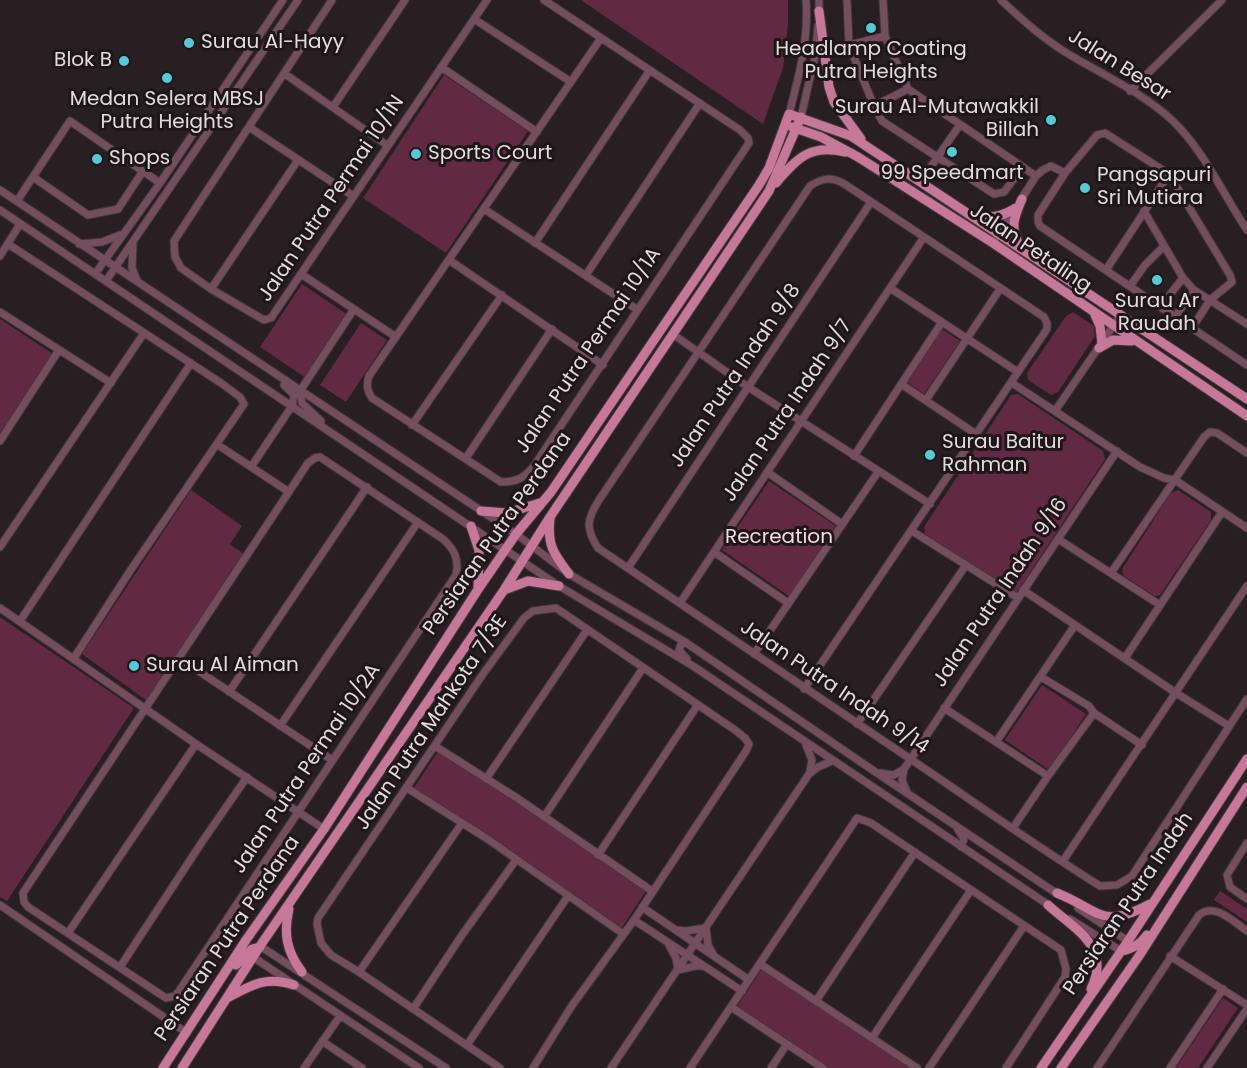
<!DOCTYPE html>
<style>
body{margin:0}
canvas{display:block;background:#281f22}
</style>
<canvas width="1247" height="1068"></canvas>
<script>
const g = document.querySelector('canvas').getContext('2d');
g.lineJoin = 'round';
function fillPath(path, color) {
  g.fillStyle = color;
  g.fill(path, 'evenodd');
}
function stroke(path, color, width, dash) {
  g.strokeStyle = color;
  g.lineWidth = width;
  g.lineCap = dash ? 'butt' : 'round';
  g.setLineDash(dash || []);
  g.stroke(path);
}
function label(font, color, halo, rows, align = 'center') {
  g.font = font + ' Poppins,sans-serif';
  g.lineWidth = 6;
  g.setLineDash([]);
  g.textBaseline = 'middle';
  g.strokeStyle = halo;
  g.fillStyle = color;
  for (const [text, x, y, turn = 0] of rows) {
    g.save();
    g.translate(x, y);
    g.rotate((+turn || 0) * Math.PI / 180);
    g.textAlign = isNaN(turn) ? turn : align;
    if (halo) g.strokeText(text, 0, 0);
    g.fillText(text, 0, 0);
    g.restore();
  }
}
const green = new Path2D(`
 M581,0H788V24L783,68L763,124Z
 M444,75L528,131L446,253L363,198Z
 M302,284L348,315L306,378L260,347Z
 M1073,312L1094,326L1095,336L1058,392L1051,395L1028,380L1027,373L1066,316Z
 M0,319L53,354L0,433Z
 M361,323L387,340L346,402L320,385Z
 M942,329L960,341L924,394L907,382Z
 M1018,394L1103,451L1105,459L1015,595L925,534L924,527L1011,395Z
 M769,481L836,526L789,596L722,550Z
 M191,490L242,526L230,544L244,554L146,700L82,654Z
 M1178,490L1211,512V520L1160,595L1155,596L1124,576L1122,569L1171,493Z
 M0,617L134,708L7,901L0,897Z
 M1042,685L1086,714L1049,770L1005,740Z
 M439,750L543,817L646,891L621,929L413,789Z
 M1220,891L1247,909V922L1214,900Z
 M762,969L913,1068H826L736,1008Z
 M1223,998L1238,1008L1198,1068H1176Z`);
const minor = new Path2D(`
 M332,0L174,241L175,257L181,268L211,289L264,320L271,318L487,0
 M544,0L740,130L748,138L749,143L534,466C524,478 517,482 501,482L372,398C367,390 366,385 369,376L601,38
 M847,0L849,45L874,106L882,121L994,194L1004,192L1023,167
 M883,0L885,36L908,89L1036,176
 M1001,0C1021,19 1041,37 1065,52C1101,74 1142,92 1173,121C1204,151 1223,194 1247,230
 M819,15V0
 M474,19L571,82
 M849,45L885,36
 M441,67L537,132
 M285,74L388,146
 M1130,91L1222,0
 M874,106L908,89
 M333,107L405,0
 M789,114C799,76 809,39 806,0
 M801,117L815,56L818,26
 M249,127L353,196
 M906,172L925,170L930,168L959,126
 M33,177L88,215L118,209L143,171
 M0,190L516,534L569,574L685,642L874,771L1059,895
 M17,201L70,121L160,183
 M1020,201L1036,176L1043,170L1051,166L1065,173
 M484,209L638,310
 M0,210L559,586L693,666L1050,906
 M1144,211L1183,278L1194,290L1247,324
 M535,243L650,70
 M993,243L1014,210
 M8,244L221,383L240,397L244,404L130,571L74,658
 M79,244L102,242L120,235
 M133,244L132,268L137,280
 M0,256L20,224
 M449,260L603,365
 M1106,270L1169,174
 M95,274L160,183L283,0
 M301,274L396,337
 M586,275L700,103
 M106,281L298,0
 M1130,286L1145,265L1164,246
 M890,288L1018,372
 M211,289L298,160
 M1160,307L1183,278
 M0,312L111,383
 M1175,317L1194,290
 M1192,328L1210,300L1232,282L1230,275L1169,174L1105,133L1097,135L1065,173L1038,215V222L1040,226L1247,365
 M674,335L748,387L930,504
 M1012,383L1140,467L1164,478L1175,480L1247,528
 M901,384L976,434
 M300,391L354,309
 M300,391L302,403L321,421
 M926,400L1000,289
 M1055,411L1120,316
 M412,425L502,295
 M0,441L59,350
 M218,445L289,492
 M854,456L942,322
 M320,457L443,539C455,550 459,559 456,575L179,991L175,996L166,998L28,907L24,902L23,893L308,463L315,458Z
 M466,458L552,329
 M251,467L292,406L294,395L284,385
 M767,472L842,524
 M1058,539L1160,605
 M0,547L144,333
 M714,552L788,603
 M966,565L1018,598
 M628,568L871,202
 M1111,573L1204,437L1210,432L1217,433L1247,453
 M1023,590L1176,693L1229,726
 M680,603L924,237
 M0,608L196,744L324,829
 M20,621L191,363
 M685,642L681,644L679,650L687,659
 M754,654L878,472
 M179,658L332,760
 M1125,658L1222,512
 M1041,677L1089,706L1094,713L1142,745
 M804,689L1047,329V323L1044,317L846,185C832,176 822,178 810,186L599,500C587,519 585,528 598,548C711,624 824,701 937,777C991,814 1044,851 1100,886L1117,885L1132,876L1247,699
 M229,692L367,487
 M944,708L1048,776
 M857,724L966,565L912,531
 M280,726L418,522
 M996,742L1075,625
 M806,745L812,760L810,771
 M435,746L517,798L652,891
 M904,769L902,780L907,792
 M880,773L894,775L904,769L1117,451
 M486,779L587,630
 M407,788L489,840L622,933
 M544,817L643,668
 M957,828L964,839L961,847
 M1013,828L1048,776L1094,713
 M1247,843L1227,875L1230,887L1247,899
 M598,855L697,706
 M1063,861L1247,586
 M0,905L187,1033
 M642,907L749,980
 M1078,908L1128,941
 M1070,919L1121,951
 M634,920L742,991
 M706,928L708,945L713,954
 M676,930L686,931L706,928
 M68,933L196,744
 M669,945L676,958L678,970
 M260,946L446,1068
 M1170,956L1247,1005
 M253,957L419,1068
 M760,964L917,1068
 M120,967L202,842L247,777
 M678,970L695,966H702
 M359,972L462,823
 M816,1001L915,852
 M731,1007L823,1068
 M413,1009L462,935L516,860
 M872,1038L971,890
 M322,1041L362,1068
 M467,1045L568,896
 M304,1068L340,1016
 M500,1068L359,972L331,955L321,943L317,924L318,918L483,674L524,618L533,611L556,608L735,730L745,738L749,744L746,751L634,920L571,1007L533,1068
 M611,1068L809,774L818,767L832,761
 M690,1068L857,818L871,823L1061,950L1066,969L1065,977L1006,1068
 M771,1068L787,1044
 M929,1068L1024,926
 M1097,1068L1199,915C1215,902 1234,922 1247,931
 M1170,1068L1223,989
 M1207,1068L1247,1009`);
const major = new Path2D(`
 M819,11L829,87L834,102L861,139
 M792,127L821,137L858,157L993,243L1247,416
 M776,183C797,158 810,144 845,152
 M977,215C993,219 1002,216 1016,208
 M1021,247C1009,230 1014,217 1022,199
 M1095,315L1100,326L1102,344
 M1099,348L1113,340L1132,341
 M481,511L507,513L540,503
 M550,519C547,546 554,554 569,574
 M471,526L479,550L478,589
 M504,590L528,581L559,586
 M1057,893C1101,911 1101,930 1150,904
 M1048,905C1074,929 1112,946 1091,989
 M289,909C283,934 287,952 302,972
 M1121,951C1132,949 1141,944 1147,935
 M236,965L252,949L260,947
 M229,997C253,984 267,976 294,985
 M163,1068L246,940L324,829L477,591L516,534L551,492L759,185L769,168L789,114L851,136L1247,399
 M182,1068L260,946L504,590L550,517L769,191L801,117
 M1041,1068L1128,941L1247,759
 M1061,1068L1139,956L1247,787`);
const markers = [
 [871,28,6,"#52cbd7"],
 [189,43,6,"#52cbd7"],
 [124,61,6,"#52cbd7"],
 [167,78,6,"#52cbd7"],
 [1051,120,6,"#52cbd7"],
 [952,152,6,"#52cbd7"],
 [416,154,6,"#52cbd7"],
 [97,159,6,"#52cbd7"],
 [1085,188,6,"#52cbd7"],
 [1157,280,6,"#52cbd7"],
 [930,455,6,"#52cbd7"],
 [134,666,6,"#52cbd7"]
];
const poiNames = [
 ["Surau Al-Hayy",201,43],
 ["Headlamp Coating",871,50,"center"],
 ["Putra Heights",871,73,"center"],
 ["Blok B",112,61,"right"],
 ["Medan Selera MBSJ",167,100,"center"],
 ["Putra Heights",167,123,"center"],
 ["Surau Al-Mutawakkil",1039,108,"right"],
 ["Billah",1039,131,"right"],
 ["Sports Court",428,154],
 ["Shops",109,159],
 ["99 Speedmart",952,174,"center"],
 ["Pangsapuri",1097,176],
 ["Sri Mutiara",1097,199],
 ["Surau Ar",1157,302,"center"],
 ["Raudah",1157,325,"center"],
 ["Surau Baitur",942,443],
 ["Rahman",942,466],
 ["Surau Al Aiman",146,666]
];
const streetNames = [
 ["Jalan Besar",1119,66,32],
 ["Jalan Putra Permai 10/1N",332,199,-56],
 ["Jalan Petaling",1030,249,34],
 ["Jalan Putra Permai 10/1A",589,351,-56],
 ["Jalan Putra Indah 9/8",736,376,-56],
 ["Jalan Putra Indah 9/7",788,411,-56],
 ["Persiaran Putra Perdana",498,534,-55],
 ["Jalan Putra Indah 9/16",1001,593,-56],
 ["Jalan Putra Indah 9/14",834,688,34],
 ["Jalan Putra Mahkota 7/3E",432,723,-56],
 ["Jalan Putra Permai 10/2A",307,769,-56],
 ["Persiaran Putra Indah",1129,904,-56],
 ["Persiaran Putra Perdana",228,939,-56]
];
const parkNames = [
 ["Recreation",779,538]
];
fillPath(green, '#612942');
stroke(minor, '#42393c', 9);
stroke(major, '#42393c', 11);
stroke(minor, '#744e5d', 7);
stroke(major, '#c77899', 9);
for (const [x, y, r, color] of markers) {
  const dot = new Path2D();
  dot.arc(x, y, r, 0, 2 * Math.PI);
  g.fillStyle = color;
  g.fill(dot);
  stroke(dot, '#1e1619', 2);
}
label('20px', '#e1dbdd', '#1e1619', poiNames, 'left');
label('20px', '#e1dbdd', '#1e1619', streetNames);
label('20px', '#f4dae3', '#1e1619', parkNames);
</script>
